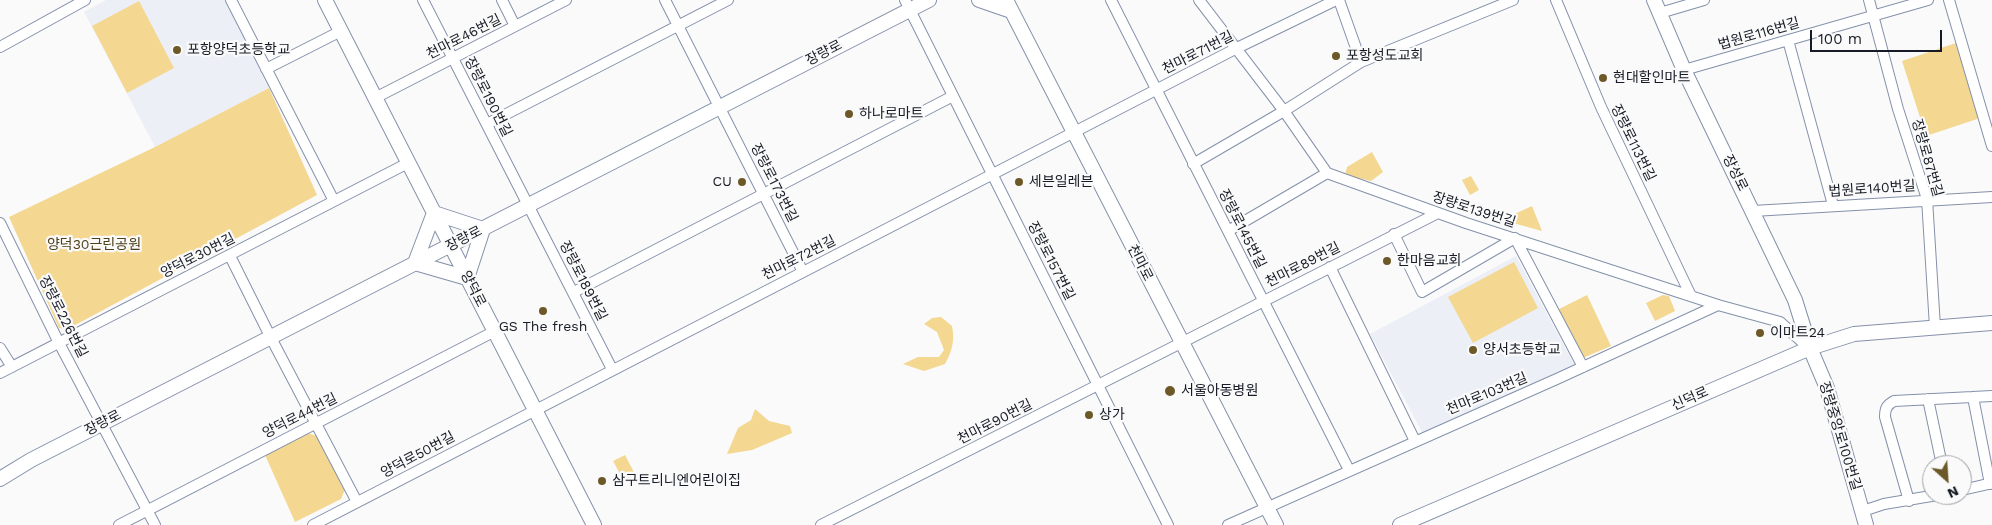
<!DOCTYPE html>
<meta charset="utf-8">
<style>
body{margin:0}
#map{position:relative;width:1992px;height:525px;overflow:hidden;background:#fafafa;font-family:"Work Sans",sans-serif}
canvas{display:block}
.north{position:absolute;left:1922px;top:455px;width:50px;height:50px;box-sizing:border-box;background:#fafafa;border:1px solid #9fa1a5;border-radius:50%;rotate:154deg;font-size:14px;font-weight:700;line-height:20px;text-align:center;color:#171b25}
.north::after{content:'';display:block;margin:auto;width:18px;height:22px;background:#6d5928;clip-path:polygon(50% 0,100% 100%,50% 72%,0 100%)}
.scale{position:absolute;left:1810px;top:30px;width:132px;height:22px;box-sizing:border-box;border:2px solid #171b25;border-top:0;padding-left:6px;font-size:15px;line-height:18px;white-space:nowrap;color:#171b25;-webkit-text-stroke:4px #fafafa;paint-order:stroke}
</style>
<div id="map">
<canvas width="1992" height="525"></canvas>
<div class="north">N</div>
<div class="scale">100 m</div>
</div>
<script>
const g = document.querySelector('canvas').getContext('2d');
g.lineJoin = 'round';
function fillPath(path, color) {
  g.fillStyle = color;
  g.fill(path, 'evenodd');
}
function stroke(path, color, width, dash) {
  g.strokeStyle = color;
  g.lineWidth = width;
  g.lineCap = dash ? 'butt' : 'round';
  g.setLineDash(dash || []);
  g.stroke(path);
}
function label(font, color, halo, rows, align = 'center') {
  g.font = font + ' "Work Sans","Noto Sans KR",sans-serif';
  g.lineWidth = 4.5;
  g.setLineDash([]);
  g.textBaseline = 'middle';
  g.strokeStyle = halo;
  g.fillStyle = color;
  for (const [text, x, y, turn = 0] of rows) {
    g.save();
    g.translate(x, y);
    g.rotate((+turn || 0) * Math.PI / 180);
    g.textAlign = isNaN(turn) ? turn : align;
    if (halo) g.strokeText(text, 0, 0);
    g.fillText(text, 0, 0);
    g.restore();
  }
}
const built = new Path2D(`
 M106,0H225L269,88L155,147L84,12Z
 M1516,256L1575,366L1423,434L1370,334Z`);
const green = new Path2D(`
 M139,1L174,68L127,93L92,26Z
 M1956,43L1980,118L1926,136L1902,61Z
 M269,88L317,195L66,330L59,328L9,217L155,147Z
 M1372,152L1383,172L1371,181L1345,175L1347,167Z
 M1471,176L1479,190L1470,195L1462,180Z
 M1532,206L1542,231L1513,223L1510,216Z
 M1514,262L1538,308L1473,343L1448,297Z
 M1587,295L1611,346L1583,358L1557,310Z
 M1663,295L1669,296L1675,311L1655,321L1646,303Z
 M941,317L952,326C955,341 952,351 945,364L924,371L903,364L918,357H939L944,350L937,332L924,324L932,318Z
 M755,409L769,421L790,426L792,433L752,450L727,454L738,428L751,420Z
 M307,433L317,436L345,489L341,499L295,522L265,455Z
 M625,455L636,476L625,483L613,461Z`);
const street = new Path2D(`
 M231,0L334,201
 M423,0L612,369
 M502,0L515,26
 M665,0L803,272
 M905,0L1168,525
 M1111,0L1349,470
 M1199,0L1284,111L1327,173L1466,223L1718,305L1780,322L1809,348
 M1339,0L1361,62
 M1556,0L1601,107L1691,296
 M1869,0L1898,109L1927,199L1935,327
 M1949,0L1992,146
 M1660,13L1704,0
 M1788,40L1833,205
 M0,47L85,0
 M266,69L341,31
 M1684,70L1928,0
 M375,98L566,0
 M487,124L728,0
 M1193,164L1284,111L1361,62L1513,0
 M1753,211L1992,197
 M0,223L59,343L155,525
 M1228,231L1327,173
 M1394,234L1422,292L1515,238L1583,367
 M230,256L270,336L357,502
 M1330,267L1415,441
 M574,292L953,96
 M0,348L12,367
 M0,373L408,163
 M1973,397L1990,484
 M1928,399L1942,465
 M1962,490L1992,483
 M1909,501L1885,417C1885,408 1887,405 1894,401L1992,396
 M1863,511L1884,504L1937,495
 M119,525L495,331
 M313,525L1237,48L1336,0
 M821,525L1438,213
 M1228,525L1559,378L1718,305`);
const secondary = new Path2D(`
 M325,0L594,525
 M979,0L1011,11
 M1006,0L1276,525
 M1654,0L1684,70L1795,300L1810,348L1827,388L1866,525
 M434,213L483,229L467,278L415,263Z
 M0,479L31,460L929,0
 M1400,525L1810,348L1854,334L1992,323`);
const markers = [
 [177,50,5,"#6d5928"],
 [1336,56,5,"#6d5928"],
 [1603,78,5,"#6d5928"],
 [849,114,5,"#6d5928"],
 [742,182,5,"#6d5928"],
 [1019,182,5,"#6d5928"],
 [1387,261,5,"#6d5928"],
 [543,311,5,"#6d5928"],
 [1760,333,5,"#6d5928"],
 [1473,350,5,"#6d5928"],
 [1170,391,6,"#6d5928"],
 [1089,415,5,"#6d5928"],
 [602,481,5,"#6d5928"]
];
const streetNames = [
 ["법원로116번길",1759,34,-16],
 ["천마로46번길",464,37,-27],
 ["장량로",824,53,-27],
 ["천마로71번길",1198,53,-27],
 ["장량로190번길",488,97,63],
 ["장량로113번길",1633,143,64],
 ["장량로87번길",1927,158,74],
 ["장성로",1735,173,64],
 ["장량로173번길",774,183,63],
 ["법원로140번길",1872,189,-4],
 ["장량로139번길",1474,210,18],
 ["장량로145번길",1242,229,63],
 ["장량로",464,239,-27],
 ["양덕로30번길",198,256,-27],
 ["천마로72번길",799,258,-27],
 ["장량로157번길",1051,261,63],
 ["천마로",1140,263,63],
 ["천마로89번길",1303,265,-27],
 ["장량로189번길",583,281,63],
 ["양덕로",473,289,63],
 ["장량로226번길",63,317,63],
 ["천마로103번길",1487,394,-23],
 ["신덕로",1690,399,-24],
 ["양덕로44번길",300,416,-27],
 ["천마로90번길",995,422,-27],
 ["장량로",103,423,-27],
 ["장량중앙로100번길",1840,436,73],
 ["양덕로50번길",418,455,-28]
];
const poiNames = [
 ["포항양덕초등학교",187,50],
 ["포항성도교회",1346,56],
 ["현대할인마트",1613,78],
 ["하나로마트",859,114],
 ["CU",732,182,"right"],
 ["세븐일레븐",1029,182],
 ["한마음교회",1397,261],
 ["GS The fresh",543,327,"center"],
 ["이마트24",1770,333],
 ["양서초등학교",1483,350],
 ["서울아동병원",1181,391],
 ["상가",1099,415],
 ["삼구트리니엔어린이집",612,481]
];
const parkNames = [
 ["양덕30근린공원",94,245]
];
fillPath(built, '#eceff6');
fillPath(green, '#f4d790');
stroke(street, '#8491aa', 12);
stroke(secondary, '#8491aa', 16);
stroke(street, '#fff', 10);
stroke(secondary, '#fff', 14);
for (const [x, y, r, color] of markers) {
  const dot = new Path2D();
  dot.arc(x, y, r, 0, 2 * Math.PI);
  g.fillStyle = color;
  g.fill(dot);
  stroke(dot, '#fafafa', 2);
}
label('14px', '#171b25', '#fafafa', streetNames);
label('14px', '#171b25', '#fafafa', poiNames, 'left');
label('14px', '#4f4019', '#fafafa', parkNames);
</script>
